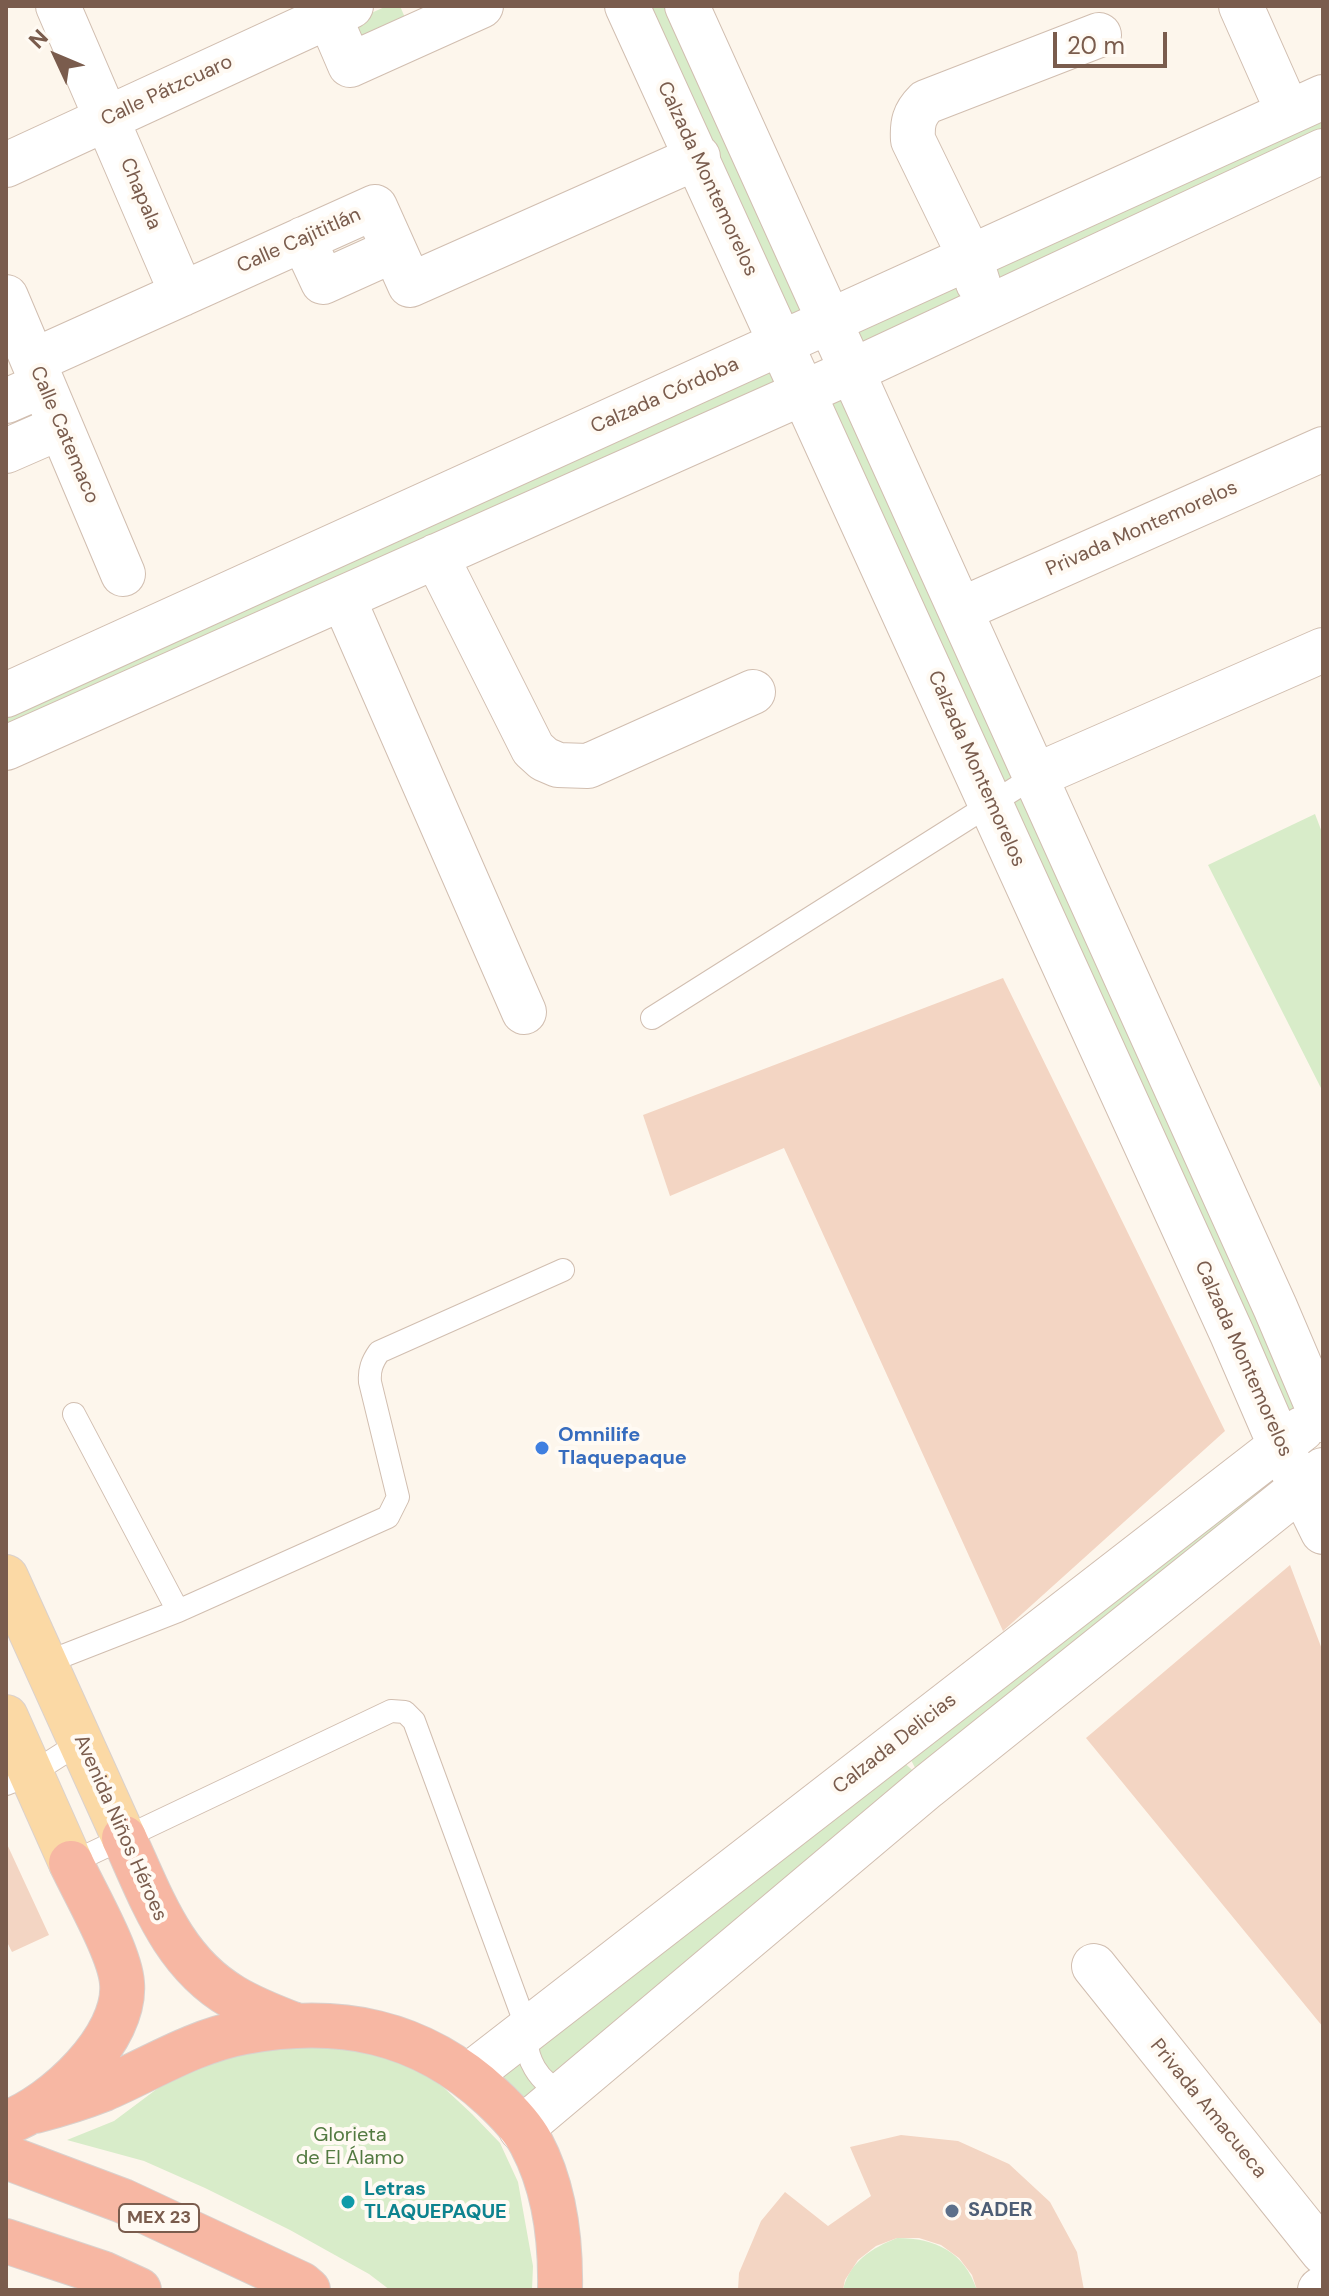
<!DOCTYPE html>
<meta charset="utf-8">
<style>
body{margin:0}
#map{position:relative;width:1329px;height:2296px;overflow:hidden;background:#fdf6ec;font-family:"DM Sans",sans-serif}
canvas{display:block}
.frame{position:absolute;inset:0;border:8px solid #7a5c4d;pointer-events:none}
.north{position:absolute;left:16px;top:16px;width:80px;height:80px;-webkit-text-stroke:6px #fffaf3;paint-order:stroke;rotate:314deg;font-size:22px;font-weight:700;line-height:32px;text-align:center;color:#7a5c4d}
.north::after{content:'';display:block;margin:auto;width:28px;height:36px;background:#7a5c4d;clip-path:polygon(50% 0,100% 100%,50% 72%,0 100%)}
.scale{position:absolute;left:1053px;top:32px;width:114px;height:36px;box-sizing:border-box;border:4px solid #7a5c4d;border-top:0;padding-left:10px;font-size:24px;line-height:28px;white-space:nowrap;color:#7a5c4d;-webkit-text-stroke:6px #fffaf3;paint-order:stroke}
</style>
<div id="map">
<canvas width="1329" height="2296"></canvas>
<div class="frame"></div>
<div class="north">N</div>
<div class="scale">20 m</div>
</div>
<script>
const g = document.querySelector('canvas').getContext('2d');
g.lineJoin = 'round';
function fillPath(path, color) {
  g.fillStyle = color;
  g.fill(path, 'evenodd');
}
function stroke(path, color, width, dash) {
  g.strokeStyle = color;
  g.lineWidth = width;
  g.lineCap = dash ? 'butt' : 'round';
  g.setLineDash(dash || []);
  g.stroke(path);
}
function label(font, color, halo, rows, align = 'center') {
  g.font = font + ' "DM Sans",sans-serif';
  g.lineWidth = 8;
  g.setLineDash([]);
  g.textBaseline = 'middle';
  g.strokeStyle = halo;
  g.fillStyle = color;
  for (const [text, x, y, turn = 0] of rows) {
    g.save();
    g.translate(x, y);
    g.rotate((+turn || 0) * Math.PI / 180);
    g.textAlign = isNaN(turn) ? turn : align;
    if (halo) g.strokeText(text, 0, 0);
    g.fillText(text, 0, 0);
    g.restore();
  }
}
const green = new Path2D(`
 M387,6H400L409,27L362,48L351,22Z
 M639,6H678L816,307L784,323Z
 M1323,100V147L852,372L1311,1422L1274,1430L804,392L6,739V694L782,344L804,392L852,372L830,321Z
 M1315,814L1323,835V1092L1208,865Z
 M1274,1450L1303,1487L516,2123L474,2080L889,1749L920,1777L904,1747Z
 M286,2036L402,2060L442,2086L472,2114L500,2143L518,2182L533,2266L532,2290H390L369,2274L290,2230L205,2188L144,2161L67,2140L114,2121L181,2071Z
 M897,2238C936,2238 964,2252 977,2290H843C849,2262 872,2248 897,2238Z`);
const building = new Path2D(`
 M1003,978L1225,1431L1003,1631L784,1148L670,1196L643,1115Z
 M1290,1565L1323,1652V2027L1086,1738Z
 M6,1842L49,1935L12,1952L6,1940Z
 M901,2135L958,2141L1009,2164L1050,2202L1077,2252L1084,2290H977L972,2275L959,2258L941,2245L919,2238H897L876,2246L858,2260L845,2280L843,2290H738L739,2273L761,2221L785,2192L828,2226L871,2196L850,2147Z`);
const lane = new Path2D(`
 M652,1018L1035,776
 M74,1414L178,1611
 M45,1663L178,1611L388,1517L398,1497L370,1382C369,1370 372,1362 379,1352L563,1270
 M6,1784L31,1774L81,1742
 M71,1863L391,1711L405,1712L414,1721L528,2031C523,2057 539,2084 564,2092`);
const street = new Path2D(`
 M58,6L182,294
 M627,6L1232,1334L1280,1445L1323,1532
 M687,6L1275,1307L1323,1420
 M1241,6L1288,112
 M329,16L350,65L481,6
 M6,165L351,6
 M303,239L323,282L394,250
 M978,283L970,257L913,140C912,123 914,114 926,102L1099,35
 M6,297L123,574
 M33,361L375,207L410,285L698,157
 M6,401L43,385
 M6,451L61,427
 M436,556L533,749L544,759L558,765L588,766L753,692
 M343,598L524,1012
 M960,610L1323,449
 M6,695L1323,97
 M6,748L852,371L1323,151
 M1035,776L1323,650
 M1094,1966L1323,2252
 M468,2076L1302,1429
 M521,2129L927,1787L1323,1470
 M1320,2290L1323,2288`);
const primary = new Path2D(`
 M6,1577L124,1838
 M6,1717L71,1863`);
const highway = new Path2D(`
 M124,1838C152,1899 173,1962 233,1997C253,2009 274,2017 295,2025
 M35,2111C58,2105 81,2098 104,2089C150,2069 194,2041 244,2032C339,2015 420,2030 492,2097C506,2110 522,2126 531,2143C554,2186 561,2241 560,2290
 M6,2123C54,2106 127,2038 122,1983C120,1953 85,1893 71,1863
 M6,2157L123,2201L301,2284L308,2290
 M6,2241L102,2273L139,2290`);
const markers = [
 [542,1448,8,"#3f7fe0"],
 [348,2202,8,"#0f9aa8"],
 [952,2211,8,"#5c6f8a"]
];
const shields = [
 [159,2218,80]
];
const shieldNames = [
 ["MEX 23",159,2218]
];
const streetNames = [
 ["Calle Pátzcuaro",167,91,-25],
 ["Calzada Montemorelos",707,179,65],
 ["Chapala",140,194,67],
 ["Calle Cajititlán",299,241,-24],
 ["Calzada Córdoba",665,396,-24],
 ["Calle Catemaco",64,435,67],
 ["Privada Montemorelos",1142,529,-24],
 ["Calzada Montemorelos",976,769,66],
 ["Calzada Montemorelos",1243,1359,66],
 ["Calzada Delicias",895,1744,-38],
 ["Avenida Niños Héroes",120,1828,66],
 ["Privada Amacueca",1208,2109,51]
];
const shopNames = [
 ["Omnilife",558,1436],
 ["Tlaquepaque",558,1459]
];
const parkNames = [
 ["Glorieta",350,2136],
 ["de El Álamo",350,2159]
];
const cultureNames = [
 ["Letras",364,2190],
 ["TLAQUEPAQUE",364,2213]
];
const serviceNames = [
 ["SADER",968,2211]
];
fillPath(green, '#d8ecc9');
fillPath(building, '#f3d5c3');
stroke(lane, '#d1beb0', 24);
stroke(street, '#d1beb0', 46);
stroke(primary, '#dad1cd', 46);
stroke(highway, '#dad1cd', 46);
stroke(lane, '#fff', 22);
stroke(street, '#fff', 44);
stroke(primary, '#fbd9a5', 44);
stroke(highway, '#f7b7a3', 44);
for (const [x, y, r, color] of markers) {
  const dot = new Path2D();
  dot.arc(x, y, r, 0, 2 * Math.PI);
  g.fillStyle = color;
  g.fill(dot);
  stroke(dot, '#fffaf3', 3);
}
for (const [x, y, w] of shields) {
  const box = new Path2D();
  box.roundRect(x - w / 2, y - 14, w, 28, 6);
  g.fillStyle = '#fffaf3';
  g.fill(box);
  stroke(box, '#7a5c4d', 2);
}
label('bold 18px', '#7a5c4d', null, shieldNames);
label('20px', '#7a5c4d', '#fffaf3', streetNames);
label('bold 20px', '#366cbe', '#fffaf3', shopNames, 'left');
label('20px', '#537a41', '#fffaf3', parkNames);
label('bold 20px', '#0d838f', '#fffaf3', cultureNames, 'left');
label('bold 20px', '#4e5e75', '#fffaf3', serviceNames, 'left');
</script>
